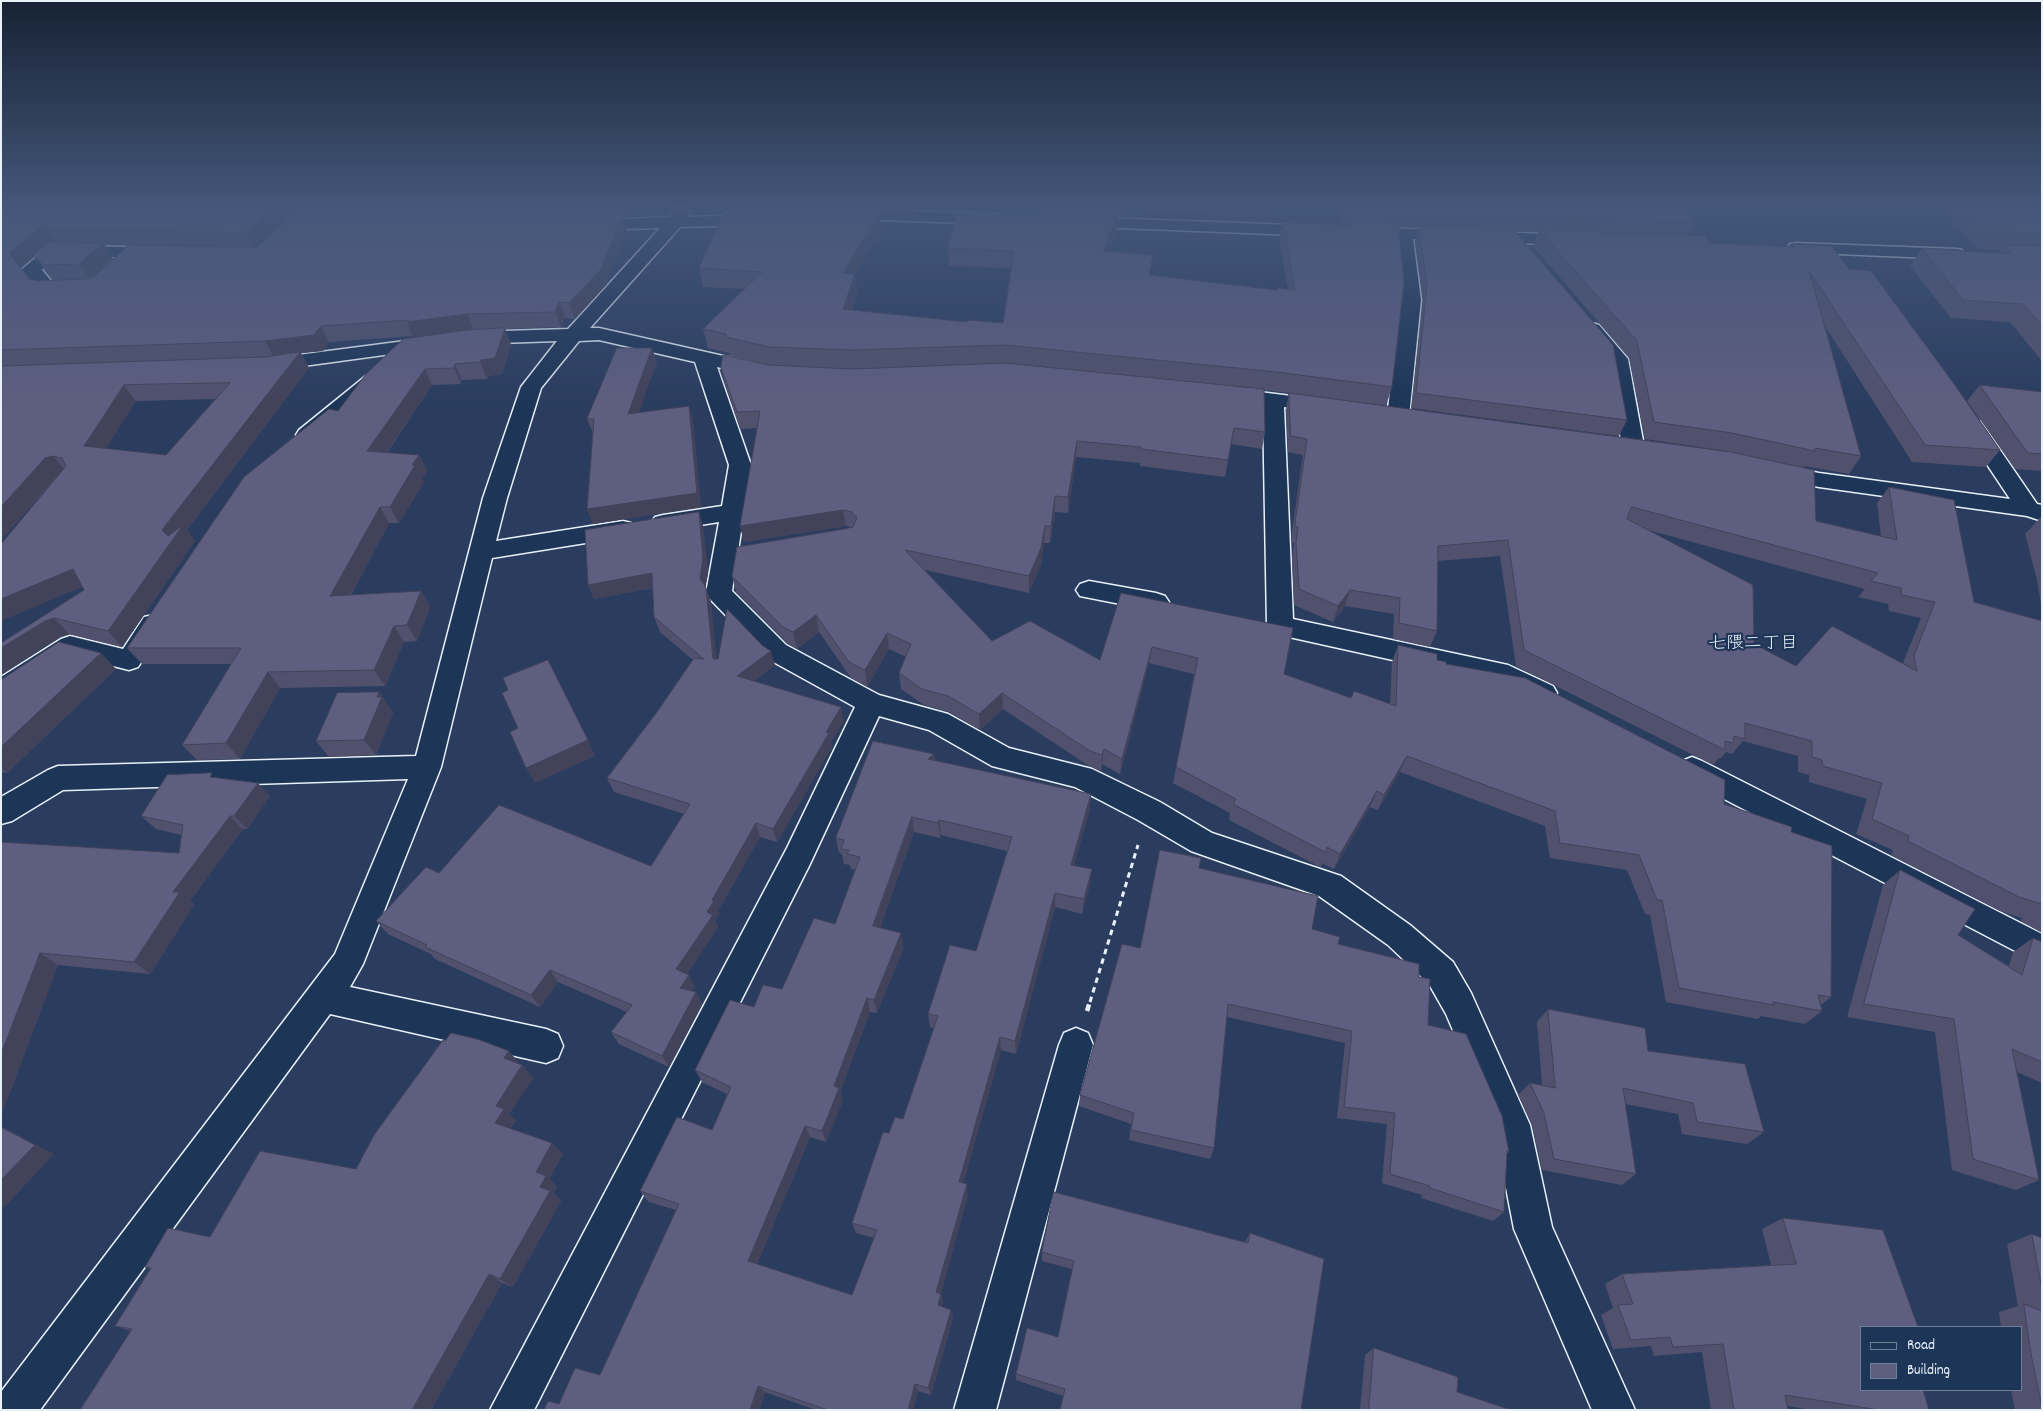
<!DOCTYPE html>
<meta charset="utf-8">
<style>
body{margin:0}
#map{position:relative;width:2043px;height:1411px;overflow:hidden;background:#2a3d5f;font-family:Dekko,sans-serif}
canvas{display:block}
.frame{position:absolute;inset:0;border:2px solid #e8f1f8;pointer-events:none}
.legend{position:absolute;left:1860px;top:1326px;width:162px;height:65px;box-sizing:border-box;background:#1d3557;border:1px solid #6e8097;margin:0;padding:6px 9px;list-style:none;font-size:15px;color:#e8f1f8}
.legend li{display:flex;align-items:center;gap:10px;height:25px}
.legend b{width:25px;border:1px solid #6e8097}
</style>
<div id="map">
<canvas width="2043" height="1411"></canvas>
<div class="frame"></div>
<ul class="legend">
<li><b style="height:6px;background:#1d3557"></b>Road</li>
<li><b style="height:14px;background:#5e5e80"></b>Building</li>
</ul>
</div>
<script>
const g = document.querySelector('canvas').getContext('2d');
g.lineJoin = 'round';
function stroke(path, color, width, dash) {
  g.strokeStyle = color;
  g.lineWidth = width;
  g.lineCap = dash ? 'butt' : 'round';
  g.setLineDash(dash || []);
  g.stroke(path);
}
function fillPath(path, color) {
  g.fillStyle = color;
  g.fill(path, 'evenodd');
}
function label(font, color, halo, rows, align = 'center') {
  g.font = font + ' Dekko,"Klee One",sans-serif';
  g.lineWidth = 4.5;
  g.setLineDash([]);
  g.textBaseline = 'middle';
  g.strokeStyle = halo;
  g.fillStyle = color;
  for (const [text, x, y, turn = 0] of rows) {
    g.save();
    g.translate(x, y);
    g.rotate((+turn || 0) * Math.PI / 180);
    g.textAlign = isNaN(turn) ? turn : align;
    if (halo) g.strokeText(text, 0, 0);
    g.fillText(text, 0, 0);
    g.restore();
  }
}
const pathFar1 = new Path2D(`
 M1090,1002L1138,845`);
const path = new Path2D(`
 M1087,1011L1090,1001`);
const minor = new Path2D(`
 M231,207H291L332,212L338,213L341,217L338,221L332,222L239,212L233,211Z
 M681,208L687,209L690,213L687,217L756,215L762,216L765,220L762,224L756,225L680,227L590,328H599L759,364L766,366L769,370L766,374L759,376L717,367L751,465L732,591L786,645L879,695L948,714L1009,748L1092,769L1160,802L1212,833L1341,876L1410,925L1453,962L1471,993L1530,1125L1552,1227L1635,1410H1592L1514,1229L1494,1126L1446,1014L1429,984L1388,945L1319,896L1191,851L1138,820L1075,787L992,766L929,730L879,716L809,866L534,1410H490L787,848L855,707L768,659L710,599L706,593L719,522L663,531L655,529L651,523L655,517L663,515L722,506L729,465L695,362L599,340L579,341L541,388L507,498L496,541L623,521L631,523L635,529L631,535L623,537L492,558L441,767L363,964L350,987L546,1029L558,1034L563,1046L558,1058L546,1063L330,1014L40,1410H1V1392L335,954L408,779L63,790L12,821L1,824V797L48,770L58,766L416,756L483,498L521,387L557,341L471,344L464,342L461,338L464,334L471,332L568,329L660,228L587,230L581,229L578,225L581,221L669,217L675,209Z
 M883,210L994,214L1000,215L1003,219L1000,223L994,224L883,220L842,222L836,221L833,217L836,213L842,212Z
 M1079,217L1319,226L1325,227L1328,231L1325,235L1319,236L1073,226L1070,222L1073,218Z
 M1362,227L1573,235L1579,236L1582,240L1579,244L1573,245L1413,239L1421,300L1409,417L1406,422L1398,423L1390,422L1387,417L1401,300L1395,239L1356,236L1353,232L1356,228Z
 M1796,243L1956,249L1962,250L1965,254L1962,258L1956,259L1790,252L1787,248L1790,244Z
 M56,245L158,248L164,249L167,253L164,257L158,258L60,256L42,270L53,283L81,284L83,288L81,292C49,300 40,295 22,269L50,246Z
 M1592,323L1599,325L1628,359L1644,446L1641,451L1633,453L1625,451L1622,446L1608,360L1582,329L1585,325Z
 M428,338L435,340L438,344L435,348L267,371L260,369L257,365L260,361L267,359Z
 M374,373L381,375L384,379L381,383L315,440L307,442L299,440L296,435L299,430L367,375Z
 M1227,388L1324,400L1332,401L1335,406L1332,411L1324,412L1284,407L1293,619L1508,665L1553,686L1557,693L1553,700L1543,703L1501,684L1271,633L1267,626L1263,405L1220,398L1217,394L1220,390Z
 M1973,420L1981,422L2037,504L2042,505V521L2027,516L1819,487L1771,477L1768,472L1771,467L1779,465L1819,473L2010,499L1962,427L1965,422Z
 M1089,581L1156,593L1165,596L1169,602L1165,608L1156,611L1080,596L1076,590L1080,584Z
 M153,615L162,617L166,624L138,667L129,670L74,656L11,698L1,701V677L61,639L70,636L123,649L144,617Z
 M1692,757L1702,761L2042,934V965L1682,777L1678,769L1682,761Z
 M1076,1028L1088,1033L1093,1045L996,1410H954L1059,1045L1064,1033Z`);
const wall = new Path2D(`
 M1,207L286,218L255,246L257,247L300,207H634L631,216L622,217L626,230L606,285L575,319L565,318L561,327L505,329L511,345L502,374L488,376L487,379L462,380L461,384L432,385L387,453L419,455L427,471L422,479L424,482L399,523H389L351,595L421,591L430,607L417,641L404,642L385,686L280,688L240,759L197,760L182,745L231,664H142L127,648L338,411L414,337L413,336L329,342L323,351L301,353L309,368L187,530L195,541L122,647L69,634L60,637L1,675V643L84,590L83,587L60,474L1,540ZM104,244L128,245L113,259ZM35,256L45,270L53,281H37L29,279L21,268ZM215,399L166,455L105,449L136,401Z
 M1039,207H1126L1122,217H1118L1117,231L1108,251L1151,275L1277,290L1288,289L1279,239L1283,222L1343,224L1340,207H1687L1696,221L1689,235L1710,243L1790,247L1792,244L1849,269L2000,450L1986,467L1912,462L1825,326L1861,456L1849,474L1804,466V467L1816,521L1881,536L1877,503L1889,487L1974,602L2042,621V933L2021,921L2022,918L2000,911L1891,855L1893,850L1856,834L1867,799L1809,782V775L1798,772V756L1743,741L1732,754L1726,752L1721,758H1719L1713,765L1516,666L1500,556L1437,561V631L1430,647L1393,639L1394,614L1345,606L1333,622L1294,605L1292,559L1294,543H1292L1291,539L1303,455L1288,452L1286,409L1289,393L1264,390L1265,432L1262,449L1231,444L1225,477L1140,466V463L1076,457L1068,513L1055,512L1050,543H1044L1041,565L1029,593L925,570L992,641L1100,660L1121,593L1284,674L1351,698L1390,704L1392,662L1398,645L1446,664L1724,804L1791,832L1831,997L1821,1005L1822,1011L1805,1024L1761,1016L1758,1019L1666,1002L1650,915L1645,914L1627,870L1550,858L1545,826L1400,772L1378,810L1370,807L1334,869L1322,863L1321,867L1318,866L1229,820L1230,813L1173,783L1194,674L1149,663L1120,774L1102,764L1101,771L1089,766L1003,709L980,730L949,712L924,705L901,689L899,673L906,657L889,649L867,687L851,678L819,632L797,649L787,643L736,592L732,576L844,529L851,527L846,526L744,542L740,526L757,428L740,429L725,384L721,368L770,365L730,356L729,353L708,348L703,329L744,289L703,287L699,268L881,231L855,275L857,292L852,310L967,322L1003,323L1011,268L949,266L948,248L1042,216V214H1040ZM1399,227L1419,228L1415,241L1423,300L1411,408L1619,436L1627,420L1516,232H1538L1533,246L1629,358L1645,439L1728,451L1386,406L1392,387ZM1648,530L1865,589L1858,597L1888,604L1889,611L1921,618L1903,663L1796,666L1754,644Z
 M1134,207H1276L1275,216L1144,211V208Z
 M1941,207H2032L2042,217V361L2010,322L1951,318L1910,266L1922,248L1998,253L2000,250L1978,249Z
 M657,362L638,413L693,421L701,507L593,524L587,509L593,433L587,419Z
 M1980,385L2042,392V471L2015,469L1967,401Z
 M699,512L703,526L708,573L705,586L711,602L716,659L775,665L754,681L844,721L831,742L832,747L777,842L760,837L718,911L720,914L715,920L718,927L687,974L695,987L692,991L696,992L702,1004L669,1067L619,1044L611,1032L627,1012L558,982L540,1007L435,959L431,954L388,934L376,921L439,873L651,866L684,814L614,792L607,778L657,712L693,660L660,632L654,617L653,588L594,599L588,585Z
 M2040,518H2042V610L2037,580L2025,534Z
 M116,669L7,773L1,772V680Z
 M379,692L393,713L376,755L329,757L316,741Z
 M934,754L935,760L1090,809L1074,865L1090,884L1082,914L1055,907L1016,1054L1001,1050L963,1183L968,1195L941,1293L943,1302L941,1307L951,1310L953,1318L931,1395L918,1391L913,1410H816L765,1392L759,1410H544L559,1404L600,1375L676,1210L649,1202L640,1191L712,1130L727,1094L702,1082L695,1070L754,1007L782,989L835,924L855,870L851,869L850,865L844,864L842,854L839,853L836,838ZM914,832L940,838L941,835L1007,851L976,951L928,1014L930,1027L934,1028L903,1119L889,1133L852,1223L856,1233L874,1238L852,1295L757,1264L810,1137L826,1142L843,1100L840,1092L870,1012L877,1013L904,947L880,928Z
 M216,777L270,796L247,829H243L190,901L194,905L150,974L58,965L1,1116V842L179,853L181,835L156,829L141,816Z
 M1199,868L1312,929L1338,944L1419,977L1428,1025L1509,1152L1507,1154L1504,1212L1493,1221L1421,1198L1422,1195L1382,1183L1387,1124L1337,1118L1345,1043L1227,1017L1214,1148L1210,1159L1129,1140L1131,1124L1079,1106L1080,1095L1140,948Z
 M1900,870L1958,935L2009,966L2013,952L2033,938L2042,942V1083L2017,1072L2039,1180L2016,1190L1952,1170L1935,1032L1847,1017L1883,885Z
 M1548,1009L1648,1051L1764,1132L1747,1144L1682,1134L1678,1114L1625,1104L1636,1174L1622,1185L1542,1170L1532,1125L1518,1095L1530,1083L1542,1085L1537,1022Z
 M520,1064L522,1065L533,1078L509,1114L516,1120L510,1129L563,1154L549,1179L557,1187L553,1193L561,1201L513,1287L502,1283L431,1410H80L131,1331L115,1326L150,1269L145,1267L356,1169Z
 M1783,1218L1918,1327H1862L1929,1410H1811L1788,1406V1410H1711L1702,1352L1654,1356L1651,1346L1613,1349L1601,1315L1613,1308L1605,1284L1622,1274L1771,1265L1762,1229Z
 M1250,1233L1324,1259L1063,1396L1016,1380V1374L1058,1337L1072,1269L1042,1261V1252L1245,1242Z
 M2032,1234L2042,1238V1410H2015L2011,1390H2022V1327H2001L1999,1312L2018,1306L2007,1244Z
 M1374,1348L1457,1392L1511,1410H1360L1365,1355Z`);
const shadedWall = new Path2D(`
 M273,207H280L286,218L253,248L245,233Z
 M629,207H634L631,216Z
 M1123,207H1126L1122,217Z
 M879,213L881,231L855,275L857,292L846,327L843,309V273Z
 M1118,213L1117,231L1102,269L1103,251Z
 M622,215L626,230L606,285L575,319L569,303Z
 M45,228L56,243L49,245L20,269L9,253L38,229Z
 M103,243L113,259L90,280L79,264Z
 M1153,255L1151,273L1147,293L1149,275Z
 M559,302L565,318L561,327L555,312Z
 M467,314L474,330L414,338L407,322Z
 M321,326L329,342L323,351L301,353L309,368L187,530L195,541L122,647L108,631L162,530L274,357L265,341Z
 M505,328L511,345L502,374L488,376L487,379L480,362L481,360Z
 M652,348L657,362L633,429L628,414Z
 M455,364L462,380L461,384L454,368Z
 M425,369L432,385L376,468L367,451Z
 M124,385L136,401L97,463L84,446Z
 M689,406L693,421L701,507L593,524L587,509Z
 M1077,441L1076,457L1068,513V497Z
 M419,455L427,471L422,479L424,482L399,523L390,507L412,465Z
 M53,456L67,472L59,474L1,540V507L45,458Z
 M1055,496V512L1050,543L1051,526Z
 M380,507L389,523L341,612L330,596Z
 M843,510L846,526L744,542L740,526Z
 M699,512L703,526L708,573L704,593L700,578Z
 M1045,526L1044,543L1041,565L1029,593V576Z
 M73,569L87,585L1,621V599Z
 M652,573L657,587L594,599L588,585Z
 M706,588L711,602L718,673L713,659Z
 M1350,590L1345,606L1333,622L1338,606Z
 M421,591L430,607L417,641L407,625Z
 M816,615L819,632L797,649L793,632Z
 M54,618L69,634L60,637L1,675V648L45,621Z
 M394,626L404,642L385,686L374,670Z
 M887,633L889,649L867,687L865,670Z
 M1152,647L1149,663L1120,774L1122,759Z
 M771,651L775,665L742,690L737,676Z
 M101,653L116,669L7,773L1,768V747Z
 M268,672L280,688L240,759L226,743Z
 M379,692L393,713L376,755L364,740Z
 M1002,693L1003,709L980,730L979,714Z
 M841,707L844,721L831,742L832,747L777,842L773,829L826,732Z
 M588,740L595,756L535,783L526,768Z
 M1104,749L1102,764L1101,771L1102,755Z
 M934,754L936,770L928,759Z
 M1407,756L1400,772L1378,810L1384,795Z
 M258,783L270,796L247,829L234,816Z
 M1377,791L1370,807L1334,869L1340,854Z
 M1091,794L1090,809L1070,879L1071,865Z
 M230,816L243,829L190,901L194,905L150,974L134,962L173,892Z
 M912,817L914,832L876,940L873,926Z
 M939,820L941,835L940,838L938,823Z
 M756,823L760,837L718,911L720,914L715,920L718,927L682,982L676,969L707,912L712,900Z
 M1092,869L1090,884L1082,914L1084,899Z
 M1055,893V907L1016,1054L1015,1041Z
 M901,933L904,947L877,1013L874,1000Z
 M40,953L58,965L1,1116V1054Z
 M550,970L558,982L540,1007L531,995Z
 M689,975L695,987L686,1000L680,988Z
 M696,992L702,1004L669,1067L662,1056Z
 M867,998L870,1012L840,1092L843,1100L826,1142L822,1131L834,1086Z
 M1000,1037L1001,1050L961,1192L959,1182Z
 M509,1051L520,1064L504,1058Z
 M522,1065L533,1078L509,1114L516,1120L506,1135L495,1123L496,1106Z
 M1,1126L54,1154L4,1208L1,1207Z
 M805,1126L810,1137L755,1270L748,1261Z
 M552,1143L563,1154L549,1179L557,1187L553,1193L561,1201L513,1287L500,1279L540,1187L536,1172Z
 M967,1184L968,1195L939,1301L936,1292Z
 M489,1274L502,1283L431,1410H412Z
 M941,1294L943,1302L940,1313L938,1305Z
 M951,1310L953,1318L931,1395L928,1388Z
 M915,1384L918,1391L913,1410H908Z
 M758,1386L765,1392L759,1410H750Z`);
const building = new Path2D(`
 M1,207H273L245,233L45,228L38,229L9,253L29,279L37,281L85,279L94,277L129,245L257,247L300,207H318L425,218H535L622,215L601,269L569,303L559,302L555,312L467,314L407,322L409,320L321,326L314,335L265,341L1,350Z
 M1347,207H1687L1696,221L1348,208Z
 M1968,207H2032L2042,217V234L1990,231Z
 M821,208L879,213L843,273L855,274L843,309L967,322L968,320L1003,323L1014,251L948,248L957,213L1044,216L1042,210L1118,213L1103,251L1153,255L1149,275L1277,290V288L1295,290L1283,222L1351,225V221L1398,223L1404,282L1392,387L1277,372L1005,345L852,350L769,347L726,337V334L703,329L762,272L699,268L725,210Z
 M1419,226L1514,230L1613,345L1627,420L1416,393L1427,285Z
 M1539,230L1705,236L1710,243L1793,247L1792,244L1831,246L1849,269L1871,271L1952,381L2000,450L1925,445L1809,271L1861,456L1815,448V451L1732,433L1654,422L1637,341Z
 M50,242L103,243L79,264L43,265L33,255Z
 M2003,245L2042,246V326L2023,304L1963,300L1922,248L2011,254Z
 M505,328L495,358L481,360L480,362L455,364L454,368L425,369L367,451L419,455L412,465H415L390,507H380L330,596L421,591L407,625L394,626L374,670L268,672L226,743L182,745L241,648H127L244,477L329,409L338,411L366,374L403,339L467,330Z
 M617,348H652L628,414L689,406L697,493L587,509L594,419H587Z
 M300,352L162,530L168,536L183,525L108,631L54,618L45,621L1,648V643L84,590L73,569L1,599V544L66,466L62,458L53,456L45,458L1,507V366L265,357ZM230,383L166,455L84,446L124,385Z
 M723,355L769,365L852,369L1005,363L1264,389L1265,432L1234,428L1228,460L1141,449V447L1077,441L1068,497L1055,496L1051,526H1045L1041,548L1029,576L905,550L992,641L1030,621L1100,660L1121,593L1293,628L1284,674L1351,698L1354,691L1396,706L1398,645L1437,654V660L1446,662V664L1525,678L1725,780L1724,804L1792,827L1791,832L1832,846L1831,997L1818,995L1822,1011L1773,1002L1774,1005L1679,988L1662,900H1657L1639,855L1560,843L1555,811L1407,756L1384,795L1377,791L1340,854L1327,847L1326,852L1323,851L1233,804L1236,799L1176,767L1198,658L1152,647L1122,759L1104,749L1102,755L1090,751L1002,693L979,714L948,696L922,689L899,673L911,644L887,633L865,670L849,662L816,615L793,632L783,627L732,576L737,547L844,529L853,527L857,518L852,512L843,510L740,526L760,411L737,412L721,368Z
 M1980,385L2042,392V454L2028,453Z
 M1289,393L1731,452L1814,470L1816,521L1897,540L1889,487L1954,500L1974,602L2042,621V904L2019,897L1908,841L1909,836L1872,819L1882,783L1823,766L1822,760L1812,757V741L1745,723V739L1734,736L1733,743L1725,741V750L1524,650L1508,540L1438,546L1437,631L1399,623L1400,598L1350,590L1338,606L1299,589L1296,543L1298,527H1296L1295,523L1307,439L1291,436ZM1632,507L1878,573L1871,581L1901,588L1902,595L1935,602L1914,656L1917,671L1832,626L1796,666L1754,644L1753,585L1627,519Z
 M699,512L703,558L700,578L706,588L713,659H718L727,609L763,646L771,651L737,676L841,707L826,732L829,733L773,829L756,823L712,900L714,901L707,912L713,915L676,969L689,975L680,988L696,992L662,1056L611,1032L632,1005L550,970L531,995L425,947L427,945L376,921L426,867L439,873L499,805L651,866L690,804L607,778L657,712L694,658L704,659L654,617L652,573L588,585L585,530Z
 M59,642L101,653L1,747V680Z
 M548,660L588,740L526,768L510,732L518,728L502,693L508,690L503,678Z
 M379,692L377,697H382L364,740L316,741L337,693Z
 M873,741L934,754L928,759L1091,794L1071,865L1092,869L1084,899L1055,893L1015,1041L1000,1037L959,1182L967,1184L936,1292L941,1294L938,1305L951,1310L928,1388L915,1384L908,1410H828L758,1386L750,1410H544L548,1401L559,1404L575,1368L600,1375L679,1204L640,1191L677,1117L712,1130L731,1087L695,1070L730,1000L754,1007L763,985L782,989L814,918L835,924L860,857L847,854L849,850L841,849L844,840L836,838ZM912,817L938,823L939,820L1012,837L976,951L950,945L928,1014L938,1016L903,1119L895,1117L889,1133L883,1132L852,1223L877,1230L852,1295L748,1261L805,1126L822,1131L839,1088L834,1086L867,998L874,1000L901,933L873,926Z
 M212,773L210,777L258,783L234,816H230L173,892H180L134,962L40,953L1,1054V842L179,853L183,825L141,816L167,775Z
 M1160,850L1201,858L1199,868L1318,896L1312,929L1340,937L1338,944L1419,964V977L1430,979L1428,1025L1466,1034L1502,1116L1509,1152L1507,1151L1504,1212L1430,1188V1186L1390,1174L1395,1113L1344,1107L1352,1031L1228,1004L1214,1148L1131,1130L1134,1113L1080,1095L1122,944L1140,948Z
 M1900,870L1975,909L1958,935L2022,975L2033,938L2042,942V1062L2012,1049L2039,1180L1973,1159L1954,1019L1864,1004Z
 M1548,1009L1645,1028L1648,1051L1745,1064L1764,1132L1697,1122L1693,1103L1623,1088L1636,1174L1554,1159L1544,1113L1530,1083L1555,1088Z
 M451,1033L477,1039L509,1051L504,1058L522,1065L496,1106L504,1109L495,1123L552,1143L536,1172L546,1176L540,1187L550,1191L500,1279L489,1274L412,1410H80L132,1329L115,1326L151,1268L145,1267L168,1228L210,1237L260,1151L356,1169L374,1135L443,1040L445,1041Z
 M1,1127L35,1145L1,1180Z
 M1054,1192L1248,1243L1250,1233L1324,1259L1301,1410H1060L1065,1389L1016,1374L1027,1328L1058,1337L1074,1261L1042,1252Z
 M1783,1218L1883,1230L1918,1327H1862V1390H1923L1929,1410H1879L1785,1395L1788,1410H1734L1723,1344L1673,1347L1670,1337L1631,1340L1618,1305L1633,1304L1622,1274L1796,1264Z
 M2032,1234L2042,1238V1289Z
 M2024,1304L2042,1311V1407L2031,1354Z
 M1374,1348L1458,1377L1457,1392L1511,1410H1369Z`);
const neighbourhoodNames = [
 ["七隈二丁目",1753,646]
];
stroke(minor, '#e8f1f8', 3);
stroke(pathFar1, '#e8f1f8', 3, [5.5, 4.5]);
stroke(path, '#e8f1f8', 4.5, [7, 5]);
fillPath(minor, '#1d3557');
fillPath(wall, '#51516e');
fillPath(shadedWall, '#42425a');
fillPath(building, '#5e5e80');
stroke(building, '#42425a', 1);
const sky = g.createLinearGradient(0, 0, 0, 405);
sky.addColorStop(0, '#172234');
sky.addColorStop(0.51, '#44577a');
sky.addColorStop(1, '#44577a00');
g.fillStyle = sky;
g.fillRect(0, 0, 2043, 405);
label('18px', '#e8f1f8', '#1d3557', neighbourhoodNames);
</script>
